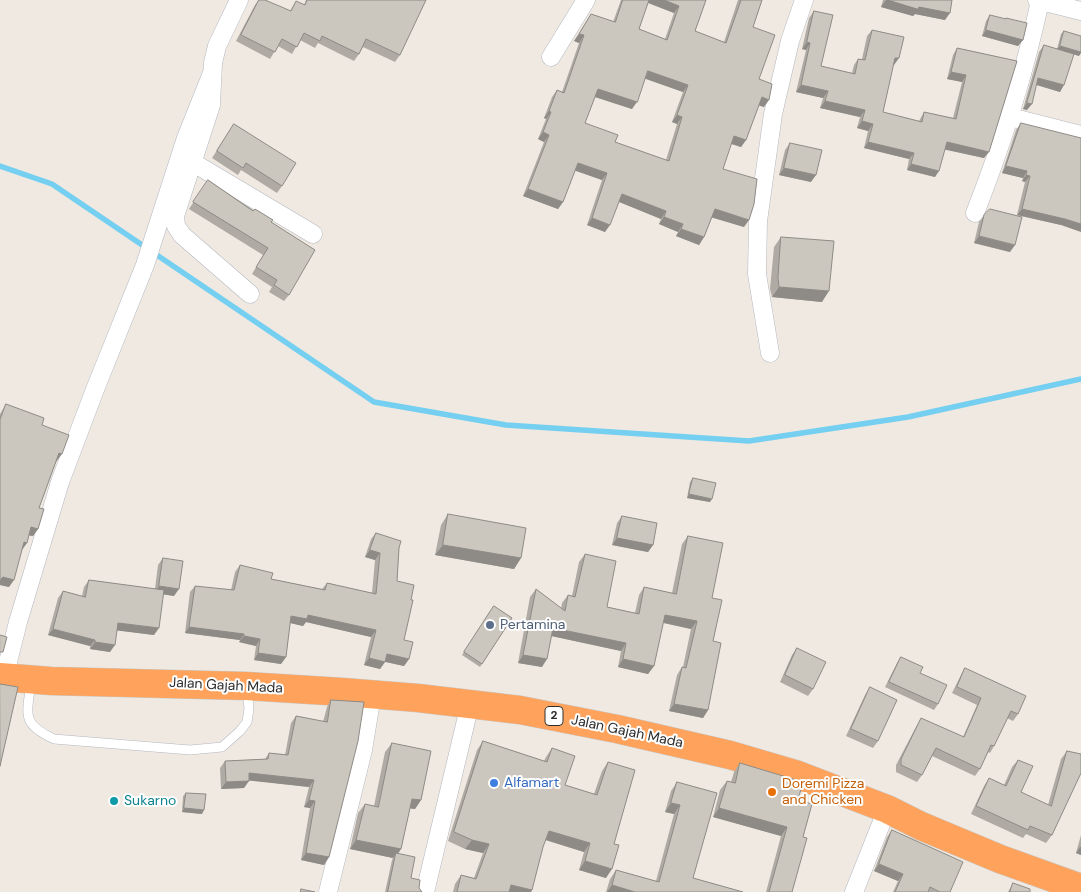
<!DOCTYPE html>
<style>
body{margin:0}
canvas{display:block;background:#efe9e1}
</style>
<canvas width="1081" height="892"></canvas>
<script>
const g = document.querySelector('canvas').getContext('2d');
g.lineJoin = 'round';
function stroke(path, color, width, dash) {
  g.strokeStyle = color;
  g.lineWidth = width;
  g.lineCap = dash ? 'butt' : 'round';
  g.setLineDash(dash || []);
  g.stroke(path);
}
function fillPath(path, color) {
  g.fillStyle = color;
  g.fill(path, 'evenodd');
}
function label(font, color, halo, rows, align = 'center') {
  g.font = font + ' "DM Sans",sans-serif';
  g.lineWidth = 4;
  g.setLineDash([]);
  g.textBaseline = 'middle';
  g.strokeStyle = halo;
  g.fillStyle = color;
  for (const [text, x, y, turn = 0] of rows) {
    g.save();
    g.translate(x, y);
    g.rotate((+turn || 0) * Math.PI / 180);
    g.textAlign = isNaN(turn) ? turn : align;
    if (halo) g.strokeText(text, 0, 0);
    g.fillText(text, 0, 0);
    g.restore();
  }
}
const stream = new Path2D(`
 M0,166L52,184L374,402L506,425L749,441L908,417L1081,379`);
const lane = new Path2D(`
 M31,682C27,715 21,724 54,739L190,750L222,747L240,731L247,722L249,709L247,689`);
const street = new Path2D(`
 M239,0L217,46L213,63L211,105L175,216L176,226L182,235L250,294
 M1037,0L1081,11
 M551,57L586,0
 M1010,117L1081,135
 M192,162L313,234
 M975,213C1003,142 1024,75 1040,1
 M770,353L757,274L758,221L773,114L790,41L804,0
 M4,678L18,622L60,482L94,392L145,265L186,138L212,73
 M328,892L363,750L372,695
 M425,892L470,704
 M854,892L887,809`);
const highway = new Path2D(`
 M0,677L51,681L246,686L343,692L418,698L520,710L617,729L730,755L798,775L887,809L921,826L1000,859L1081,888`);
const wall = new Path2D(`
 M259,0L290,11L296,1L304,5L306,0H425L400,55L395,62L363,47L359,54L354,61L318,43L315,48L300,40L292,54L278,46L270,59L236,41L255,5Z
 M621,0H706L695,31L724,42L738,0H762L753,27L759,79L764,107L759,105L746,140L741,147L731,144L723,169L744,227L712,217L704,237L699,245L676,236L678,232L659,224L661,219L619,202L605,232L587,225L602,180L575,170L563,202L558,209L523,196L544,142L538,139L546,119L544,118L552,97L557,90L562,92L579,43L574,41L591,14L613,22ZM648,3L674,13L665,39L639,29ZM645,78L683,92L672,122L677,124L666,160L615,142L585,123L595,97L632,109Z
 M883,0H952L945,20L915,14L913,16L881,7Z
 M814,11L821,66L852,73L854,65L858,59H862L867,36L872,30L894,65H893L883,112L919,121L924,112L953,118L962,82L947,79L953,55L957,48L1017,61L984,158L945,149L935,177L907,170L909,159L864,148L868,131L857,128L860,117L820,108L823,98L796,92L806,50L802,49L809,18Z
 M990,15L1023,40L1018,46L982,36L986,21Z
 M1064,31L1079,56L1073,54L1060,92L1036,85L1027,110L1023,109L1039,52L1044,45L1057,49L1061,34Z
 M1021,123L1061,225L1017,215L1025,182L1022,181L1023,178L1002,173L1016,130Z
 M234,124L282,186L277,193L241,170L238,175L212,158Z
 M790,143L811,182L779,175L785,150Z
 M208,180L271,222L289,295L284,301L269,292L272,287L252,274L263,255L189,209Z
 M984,215L1010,252L974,243L979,222Z
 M781,237L822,302L772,297L770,289L774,247Z
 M6,404L42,425L56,462L39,508L38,529L33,536L29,535L22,550L9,587L0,585V414Z
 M693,478L710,502L687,498L690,482Z
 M448,514L521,558L514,569L435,555L441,525Z
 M622,516L653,545L648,552L612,545L617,523Z
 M376,533L399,548L397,581L411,600L404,640L409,659L404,666L385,662L380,669L364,665L371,637L306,622L303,626L290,623L286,657L281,664L254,660L256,646L239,642L240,640L185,633L190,592L195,586L231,590L235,572L240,565L271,579L322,589L327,583L372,593L375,560L365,557L371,539Z
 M688,536L712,598L713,641L708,710L703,718L669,711L677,675L682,667H683L691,629L663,623L654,666L648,674L618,667L621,651L551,636L542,667L518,663L530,597L536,589L561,609L562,603L568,595L572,596L579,562L585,554L607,607L635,613L639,595L644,587L672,593L682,544Z
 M163,558L174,596L163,594L154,635L117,630L110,652L90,649V646L48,635L58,598L63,591L82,596L84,587L89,580L155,589L158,565Z
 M494,606L512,618L480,667L462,655Z
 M797,648L813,689L808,696L780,682L792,655Z
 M901,657L920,673L938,704L934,710L885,687L897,663Z
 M965,668L1018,714L1013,721L1007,718L994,746L990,753L988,752L980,769L975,776L932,756L922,775L917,782L896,772V765L917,725L921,718L963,737L977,705L952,693L961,675Z
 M870,687L878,741L873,748L846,736L865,695Z
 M331,700L329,857L324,865L301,860L310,808L304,807L309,787L249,780L244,788L221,789L220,768L225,761L265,759L269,753L285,755L291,723L296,716L323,722L327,707Z
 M483,741L544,761L546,757L552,748L565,785L594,794L602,771L608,762L614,844L606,878L579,870L584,852L545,840L531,892H453L455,884L461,875L474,878L483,853L465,849L448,841L477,750Z
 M392,743L421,800L415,809L410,808L401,849L398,854L411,878L422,892H385L392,860L393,858L350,849L358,813L365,804L374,806L385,752Z
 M1067,751L1052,835L1046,843L1026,834L1023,838L971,814L984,786L989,778L1004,785L1012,767L1018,760L1021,792L1048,805L1061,759Z
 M740,763L798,800L803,837L792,892H766L781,836L713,817L720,790L727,781L731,782L734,772Z
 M677,782L693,878L743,892H606L610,879L616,870L656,881L674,814L665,812L671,791Z
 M186,793L202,814L182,812L183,796Z
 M892,830L950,892H893L898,881L874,871L887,837Z
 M1081,835V855L1076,853Z
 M1013,883L1030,892H1008Z`);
const shadedWall = new Path2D(`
 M648,0H664L679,6L674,13L646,2Z
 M886,0H888L950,13L945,20L915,14L913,16L881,7Z
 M986,30L1023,40L1018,46L982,36Z
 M579,34L584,35L579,43L574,41Z
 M807,42L810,43L806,50L802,49Z
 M1060,46L1081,52V53L1079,56L1057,49Z
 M895,58H899L894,65L890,64Z
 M648,71L688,85L683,92L643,78Z
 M951,72L966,75L962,82L947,79Z
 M1038,78L1064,85L1060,92L1034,84Z
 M801,85L828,91L823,98L796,92Z
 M598,89L637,102L632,109L592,96Z
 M762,97L769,100L764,107L757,105Z
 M825,101L865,110L860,117L820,108Z
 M1027,103L1032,104L1027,110L1023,109Z
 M549,111L551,112L546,119L544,118Z
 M677,115L682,117L677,124L672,122Z
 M862,121L873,124L868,131L857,128Z
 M543,132L549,135L544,142L538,139Z
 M734,136L746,140L741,147L729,143Z
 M868,142L914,153L909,159L864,148Z
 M947,142L989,152L984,158L942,149Z
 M578,163L607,173L602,180L573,170Z
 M911,164L939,171L935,177L907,170Z
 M1006,166L1027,171L1023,178L1002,173Z
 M784,168L816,175L811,182L779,175Z
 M1026,175L1030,176L1025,182L1022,181Z
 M528,189L563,202L558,209L523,196Z
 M622,194L666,211L661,219L617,201Z
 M715,209L749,220L744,227L710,217Z
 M1022,209L1065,219L1081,224V232L1061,225L1017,215Z
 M664,217L683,224L678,232L659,224Z
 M592,218L610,225L605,232L587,225Z
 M681,229L704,237L699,245L676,236Z
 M979,236L1015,245L1010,252L974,243Z
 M779,287L829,291L822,302L772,297Z
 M59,453L62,454L56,462L54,461Z
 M689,494L712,499L710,502L687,498Z
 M31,527L38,529L33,536L26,535Z
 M617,538L653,545L648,552L612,545Z
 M24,542L27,543L22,550H19Z
 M443,545L521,558L514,569L435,555Z
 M370,550L380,553L375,560L365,557Z
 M3,577L14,580L9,587L0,585V581Z
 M159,586L179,589L174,596L154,593Z
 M308,615L376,630L371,637L306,622L303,626L286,622L291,616Z
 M665,615L697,621L691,629L660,622Z
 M118,623L159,628L154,635L113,630Z
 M189,627L244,634L240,640L185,633Z
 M553,628L626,643L621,651L547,635Z
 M53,629L95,640L90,646L48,635Z
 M244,636L260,639L256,646L239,642Z
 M95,642L115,645L110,652L90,649Z
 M258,653L286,657L281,664L254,660Z
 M387,654L409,659L404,666L382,661Z
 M523,655L547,659L542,667L518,663Z
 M369,658L385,662L380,669L364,665Z
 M623,659L654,666L648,674L618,667Z
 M674,704L708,710L703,718L669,711Z
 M249,773L314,780L309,787L244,780Z
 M249,781L244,788L221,789L226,782Z
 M412,799L421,800L415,809L406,808Z
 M309,800L315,801L310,808L304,807Z
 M671,803L680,805L674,814L665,812Z
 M184,808L204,810L202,814L182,812Z
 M719,808L787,827L781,836L713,817Z
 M549,831L590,843L584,852L543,839Z
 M356,840L401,849L395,857L396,853L393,858L350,849Z
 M472,840L489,844L483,853L465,849Z
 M1080,847H1081V855L1076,853Z
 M306,853L329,857L324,865L301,860Z
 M585,861L612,869L606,878L579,870Z
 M879,864L903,874L898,881L874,871Z
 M511,885L532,890L531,892H506Z
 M612,885L635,892H607Z`);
const building = new Path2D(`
 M259,0H265L291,11L296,1L305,5L307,0H426L400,55L366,39L359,54L322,36L320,41L304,33L297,47L282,39L275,52L241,35Z
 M623,0H649L639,29L667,40L679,6L664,0H706L695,31L726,43L741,0H762L753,27L775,35L759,79L772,84L769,100L762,97L746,140L734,136L723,169L757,179L754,204L749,220L715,209L704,237L681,229L683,224L664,217L666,211L622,194L610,225L592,218L607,173L578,163L563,202L528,189L549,135L543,132L551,112L549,111L557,90L564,93L584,35L579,34L591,14L615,22ZM648,71L688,85L677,115L682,117L669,161L615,142L618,135L585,123L598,89L637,102Z
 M888,0H952L950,13L919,7L918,9Z
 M814,11L833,15L821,66L855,74L858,59L865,60L872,30L904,37L899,58H895L883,112L922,122L924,112L956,119L966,75L951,72L957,48L1017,61L989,152L947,142L939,171L911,164L914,153L868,142L873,124L862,121L865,110L825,101L828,91L801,85L810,43L807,42Z
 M990,15L1006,19V18L1027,23L1023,40L986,30Z
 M1064,31L1081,36V52L1060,46Z
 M1044,45L1074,54L1064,85L1038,78L1032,104L1027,103Z
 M1021,123L1081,138V224L1065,219L1022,209L1030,176L1026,175L1027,171L1006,166Z
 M234,124L296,163L282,186L246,163L243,168L217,151Z
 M790,143L822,150L816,175L784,168Z
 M208,180L253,211L255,209L273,220L271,222L315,250L289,295L274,285L277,280L256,267L268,248L193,202Z
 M990,209L1022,217L1015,245L979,236L984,215Z
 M781,237L834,241L829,291L779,287L778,278Z
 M6,404L44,418L42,425L69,435L62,454L59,453L39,508L44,509L38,529L31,527L27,543L24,542L14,580L3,577L1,579L0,585V420Z
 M693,478L716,483L712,499L689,494Z
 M448,514L526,528L521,558L443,545Z
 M622,516L657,523L653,545L617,538Z
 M376,533L401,541L399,548L397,581L414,585L411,600H413L404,640L413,642L409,659L387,654L385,662L369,658L376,630L308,615L307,619L291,616L286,657L258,653L260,639L244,636V634L189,627L195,586L234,590L240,565L273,573L271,579L325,590L327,583L376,594L380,553L370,550Z
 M688,536L723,543L712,598L722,600L713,641L721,643L708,710L674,704L682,667L686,668L697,621L665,615L654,666L623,659L626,643L553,628L547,659L523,655L536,589L565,611L568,595L575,597L585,554L616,561L607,607L639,614L644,587L676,594Z
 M163,558L183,561L179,589L159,586Z
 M89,580L164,590L159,628L118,623L115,645L95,642V640L53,629L63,591L85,597Z
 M494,606L512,618L482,664L464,652Z
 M0,635L7,637L3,652H0Z
 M797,648L826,662L813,689L785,675Z
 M901,657L923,667L920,673L947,685L938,704L889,682Z
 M965,668L1026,696L1018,714L1011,711L994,746L991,745L980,769L936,748L922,775L901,765V759L921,718L964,737L981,698L957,687Z
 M0,684L18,687L0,766Z
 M870,687L897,700L878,741L851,729Z
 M331,700L364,702L358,741L329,857L306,853L315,801L309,800L314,780L249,773V781L226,782L225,761L268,759L269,753L288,755L296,716L327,722Z
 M483,741L547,762L552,748L575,756L565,785L597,795L608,762L635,770L614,844L619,845L612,869L585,861L590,843L549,831L543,847L532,890L511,885L509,892H457L461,875L476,879L489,844L472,840L454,832Z
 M392,743L431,751L421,800L412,799L401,849L356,840L365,804L378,807Z
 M1067,751L1081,754V773L1052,835L1030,826L1028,830L976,806L989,778L1006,786L1018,760L1033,766L1021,792L1051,806Z
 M740,763L803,782L798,800L812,804L803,837L807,838L792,892H769L787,827L719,808L727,781L735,783Z
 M677,782L717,793L693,878L743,892H635L612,885L616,870L659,882L680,805L671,803Z
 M186,793L206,794L204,810L184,808Z
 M892,830L963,862L950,892H940L930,887L928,892H895L903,874L879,864Z
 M396,853L415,857L411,878L420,880L419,888L422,892H388Z
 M1013,883L1030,889V892H1010Z
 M301,889L315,892H301Z`);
const markers = [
 [490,625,5,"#5c6f8a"],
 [494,783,5,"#3f7fe0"],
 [772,792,5,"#e8710a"],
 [114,801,5,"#0f9aa8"]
];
const shields = [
 [554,716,18]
];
const shieldNames = [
 ["2",554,716]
];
const serviceNames = [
 ["Pertamina",500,625]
];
const streetNames = [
 ["Jalan Gajah Mada",226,686,3],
 ["Jalan Gajah Mada",627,732,12]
];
const shopNames = [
 ["Alfamart",504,783]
];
const foodNames = [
 ["Doremi Pizza",782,784],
 ["and Chicken",782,800]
];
const cultureNames = [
 ["Sukarno",124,801]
];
stroke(stream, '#75cff0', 5.5);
stroke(lane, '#b4b7c1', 10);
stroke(street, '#b4b7c1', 19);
stroke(highway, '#c9c9c9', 29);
stroke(lane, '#fff', 9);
stroke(street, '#fff', 18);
stroke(highway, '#ffa35c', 28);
fillPath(wall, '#afaba4');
fillPath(shadedWall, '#8e8b86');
fillPath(building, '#cbc7bf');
stroke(building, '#8e8b86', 1);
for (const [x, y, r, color] of markers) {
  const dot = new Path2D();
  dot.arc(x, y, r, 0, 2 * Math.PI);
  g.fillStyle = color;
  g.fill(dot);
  stroke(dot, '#fff', 2);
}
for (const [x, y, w] of shields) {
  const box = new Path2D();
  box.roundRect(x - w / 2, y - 9.5, w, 19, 4);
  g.fillStyle = '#fff';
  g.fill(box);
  stroke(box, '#2e2e2e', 1);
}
label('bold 12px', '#2e2e2e', null, shieldNames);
label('14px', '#4e5e75', '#fff', serviceNames, 'left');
label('14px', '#2e2e2e', '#fff', streetNames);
label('14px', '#366cbe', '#fff', shopNames, 'left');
label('14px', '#c56008', '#fff', foodNames, 'left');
label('14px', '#0d838f', '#fff', cultureNames, 'left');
</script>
